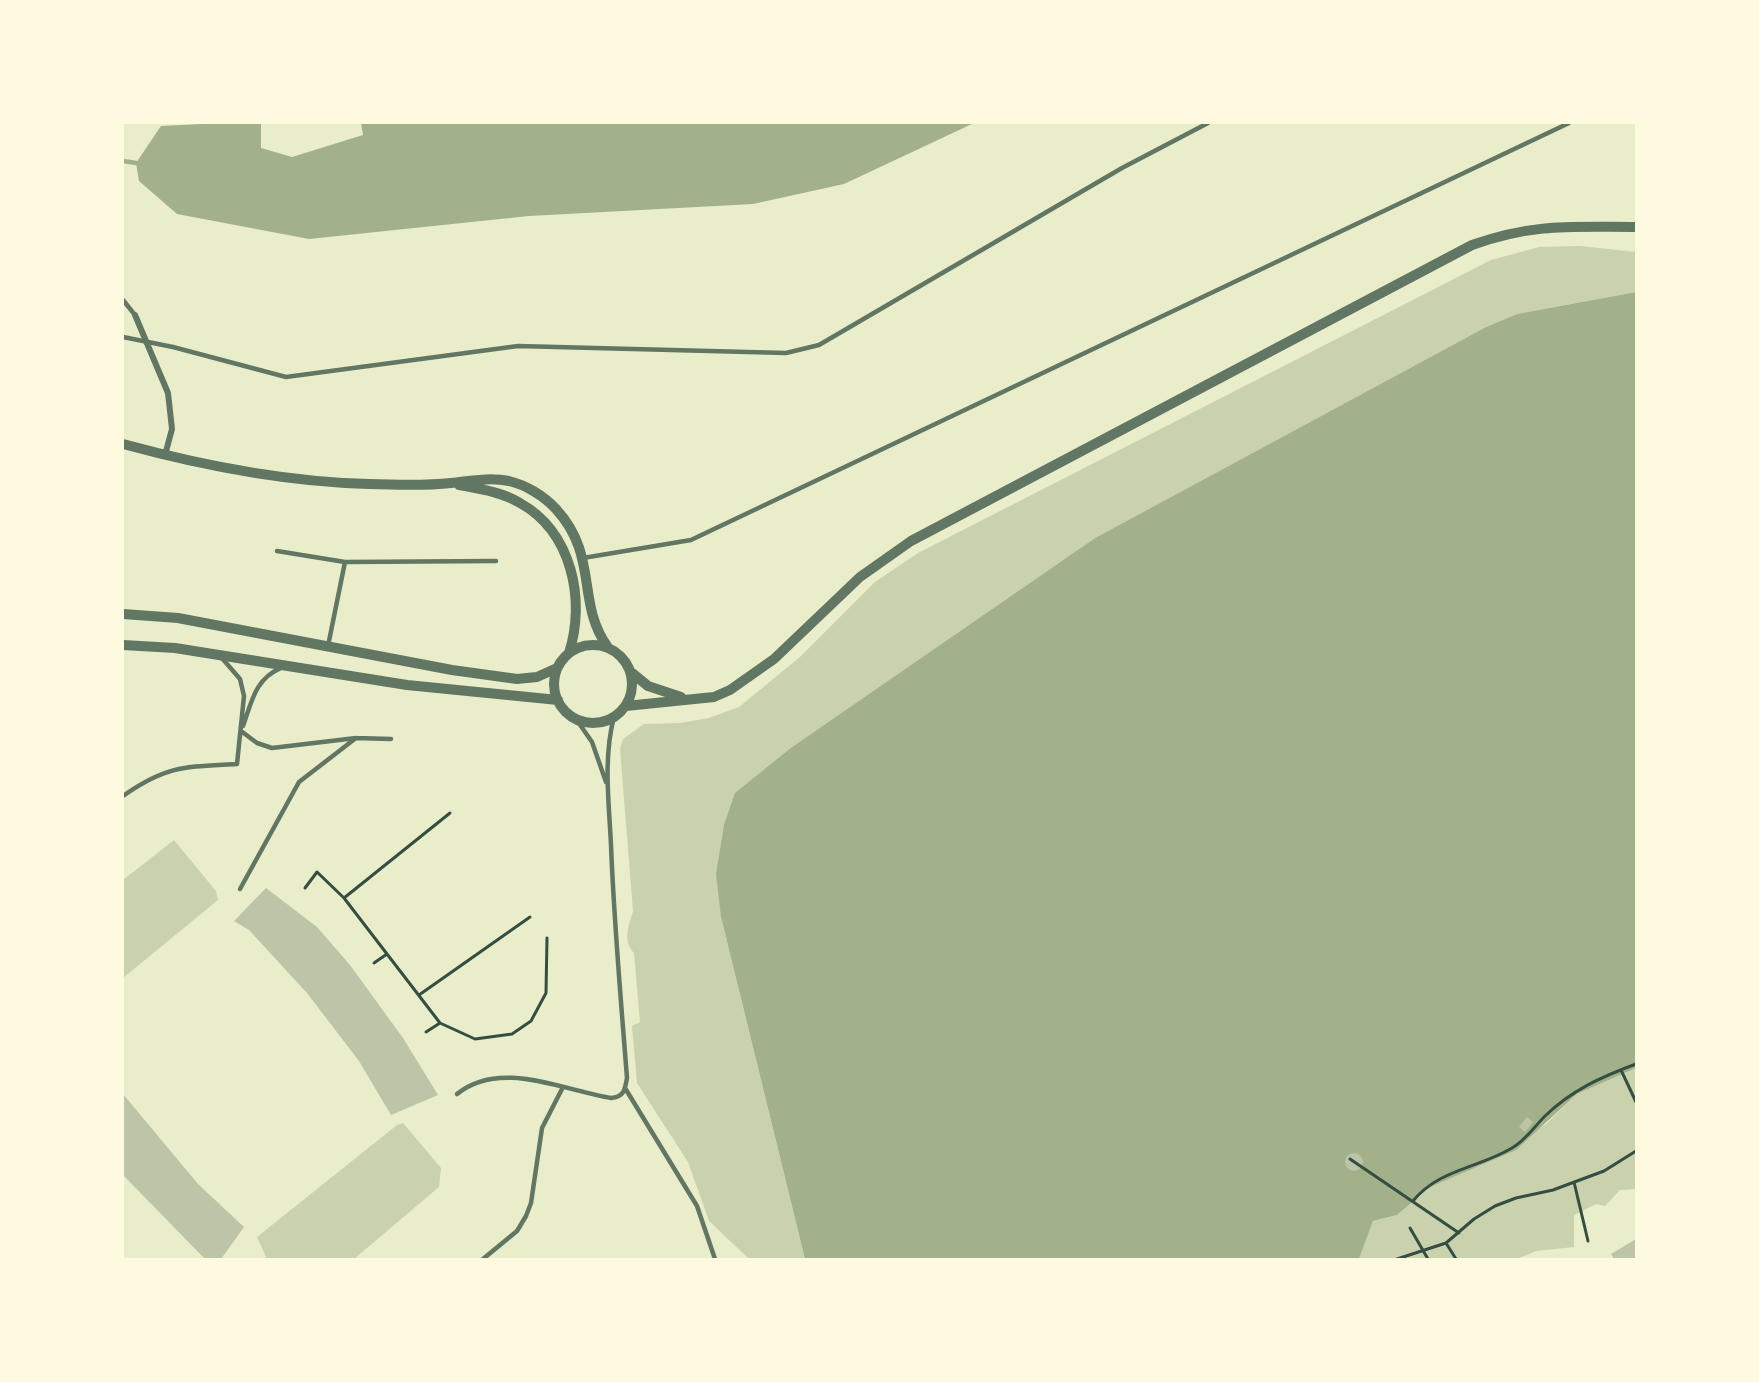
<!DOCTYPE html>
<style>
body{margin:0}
#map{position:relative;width:1759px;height:1382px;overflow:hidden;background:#e9edc9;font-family:"Space Grotesk",sans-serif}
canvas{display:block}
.frame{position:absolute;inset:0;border:124px solid #fefae0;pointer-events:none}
</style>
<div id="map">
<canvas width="1759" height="1382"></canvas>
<div class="frame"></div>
</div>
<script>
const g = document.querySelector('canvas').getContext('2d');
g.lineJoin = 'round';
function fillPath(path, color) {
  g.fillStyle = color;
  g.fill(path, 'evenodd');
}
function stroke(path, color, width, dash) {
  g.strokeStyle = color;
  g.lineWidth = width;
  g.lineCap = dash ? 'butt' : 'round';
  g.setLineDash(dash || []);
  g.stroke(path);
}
const green = new Path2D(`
 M1580,246L1636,252V292L1517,314L1486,327L1095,538L792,747L721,917L805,1259H749L709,1221L688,1162L637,1083L632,1026L640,1022L634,953C622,941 629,925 633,911L620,749L623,739L644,724L680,723L709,718L739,707L800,657L875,582L918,553L1491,260L1539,247Z
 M174,840L216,891L218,900L123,978V880Z
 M1636,1068V1189L1620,1190L1605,1206L1596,1204L1574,1215V1247L1536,1251L1517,1259H1359L1373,1221L1397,1215L1430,1187L1545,1125L1577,1094Z
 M403,1123L441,1168L439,1187L354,1259H267L257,1237L397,1125Z`);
const water = new Path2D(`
 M222,123H261V148L292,157L363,135L361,123H974L844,184L753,204L529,216L309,239L177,214L139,181L136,163L161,126Z
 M1636,292V1068L1577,1094L1516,1150L1430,1187L1397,1215L1373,1221L1359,1259H805L721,917L716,874L724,825L735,793L792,747L1095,538L1486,327L1517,314Z`);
const stream = new Path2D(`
 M123,161L136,163`);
const building = new Path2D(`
 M266,888L317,927L350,965L403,1038L438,1095L391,1115L359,1061L307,993L249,930L234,921Z
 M123,1094L198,1184L244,1227L221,1259H205L123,1175Z
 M1527,1117L1533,1122L1525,1132L1519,1127Z
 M1345 1162a9 9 0 1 1 18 0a9 9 0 1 1-18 0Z
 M1636,1239V1259H1614L1611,1254Z`);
const path = new Path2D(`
 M305,888L317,872L344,898L440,1023L475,1039L512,1034L531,1021L546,993L547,938
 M344,898L450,813
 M374,963L387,954
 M419,995L530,917
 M426,1032L440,1023
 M1621,1070L1636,1102
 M1350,1159L1459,1233
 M1574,1182L1588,1241
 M1413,1201C1439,1169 1479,1168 1512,1148C1526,1140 1534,1127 1545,1116C1572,1090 1601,1077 1636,1064
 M1410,1228L1428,1259
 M1446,1243L1456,1259
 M1397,1259L1446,1243L1474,1219L1495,1206L1516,1198L1553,1190L1604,1171L1636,1151`);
const service = new Path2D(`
 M123,300L135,315
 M123,337L173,347L286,377L518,346L786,353L819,345L1122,168L1208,123
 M277,551L345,562L496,561
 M583,558L691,540L1569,123
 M328,646L345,562
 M576,719L592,742L606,782
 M243,726C252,701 255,679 281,668
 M241,731L257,743L272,748L356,738
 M123,796C167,765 185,767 237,764L244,696L240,679L221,657
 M240,889L299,782L356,738L391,739
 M625,1088L697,1206L715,1259
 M457,1094C500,1059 562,1090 611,1098C624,1097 625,1090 627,1078C621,1001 614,923 611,845C609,803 603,758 614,717
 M483,1259L517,1231L526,1216L531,1203L542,1128L562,1089`);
const minor = new Path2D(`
 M135,315L168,393L172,429L165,455`);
const tertiary = new Path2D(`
 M123,444C204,466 285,482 369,484C396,485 424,486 451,483C471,481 489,477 509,481C526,485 544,496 556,509C599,556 576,602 607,646
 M459,485C480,489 502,492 520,503C572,532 586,600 569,653
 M123,614L178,618L452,670L517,679L537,677L557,668
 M554 684a39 39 0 1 1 78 0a39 39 0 1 1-78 0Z
 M123,645L175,648L407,685L558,700
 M632,673L648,686L681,697
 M626,706L714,697L730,690L774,659L860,577L911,541L1472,245C1534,223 1572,227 1636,227`);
fillPath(green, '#cad2ad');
fillPath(water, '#a3b18a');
stroke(stream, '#a3b18a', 4.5);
fillPath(building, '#bcc5a7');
stroke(path, '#344e41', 3);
stroke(service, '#617663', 4.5);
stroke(minor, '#617663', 6);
stroke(tertiary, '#617663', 10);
</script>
